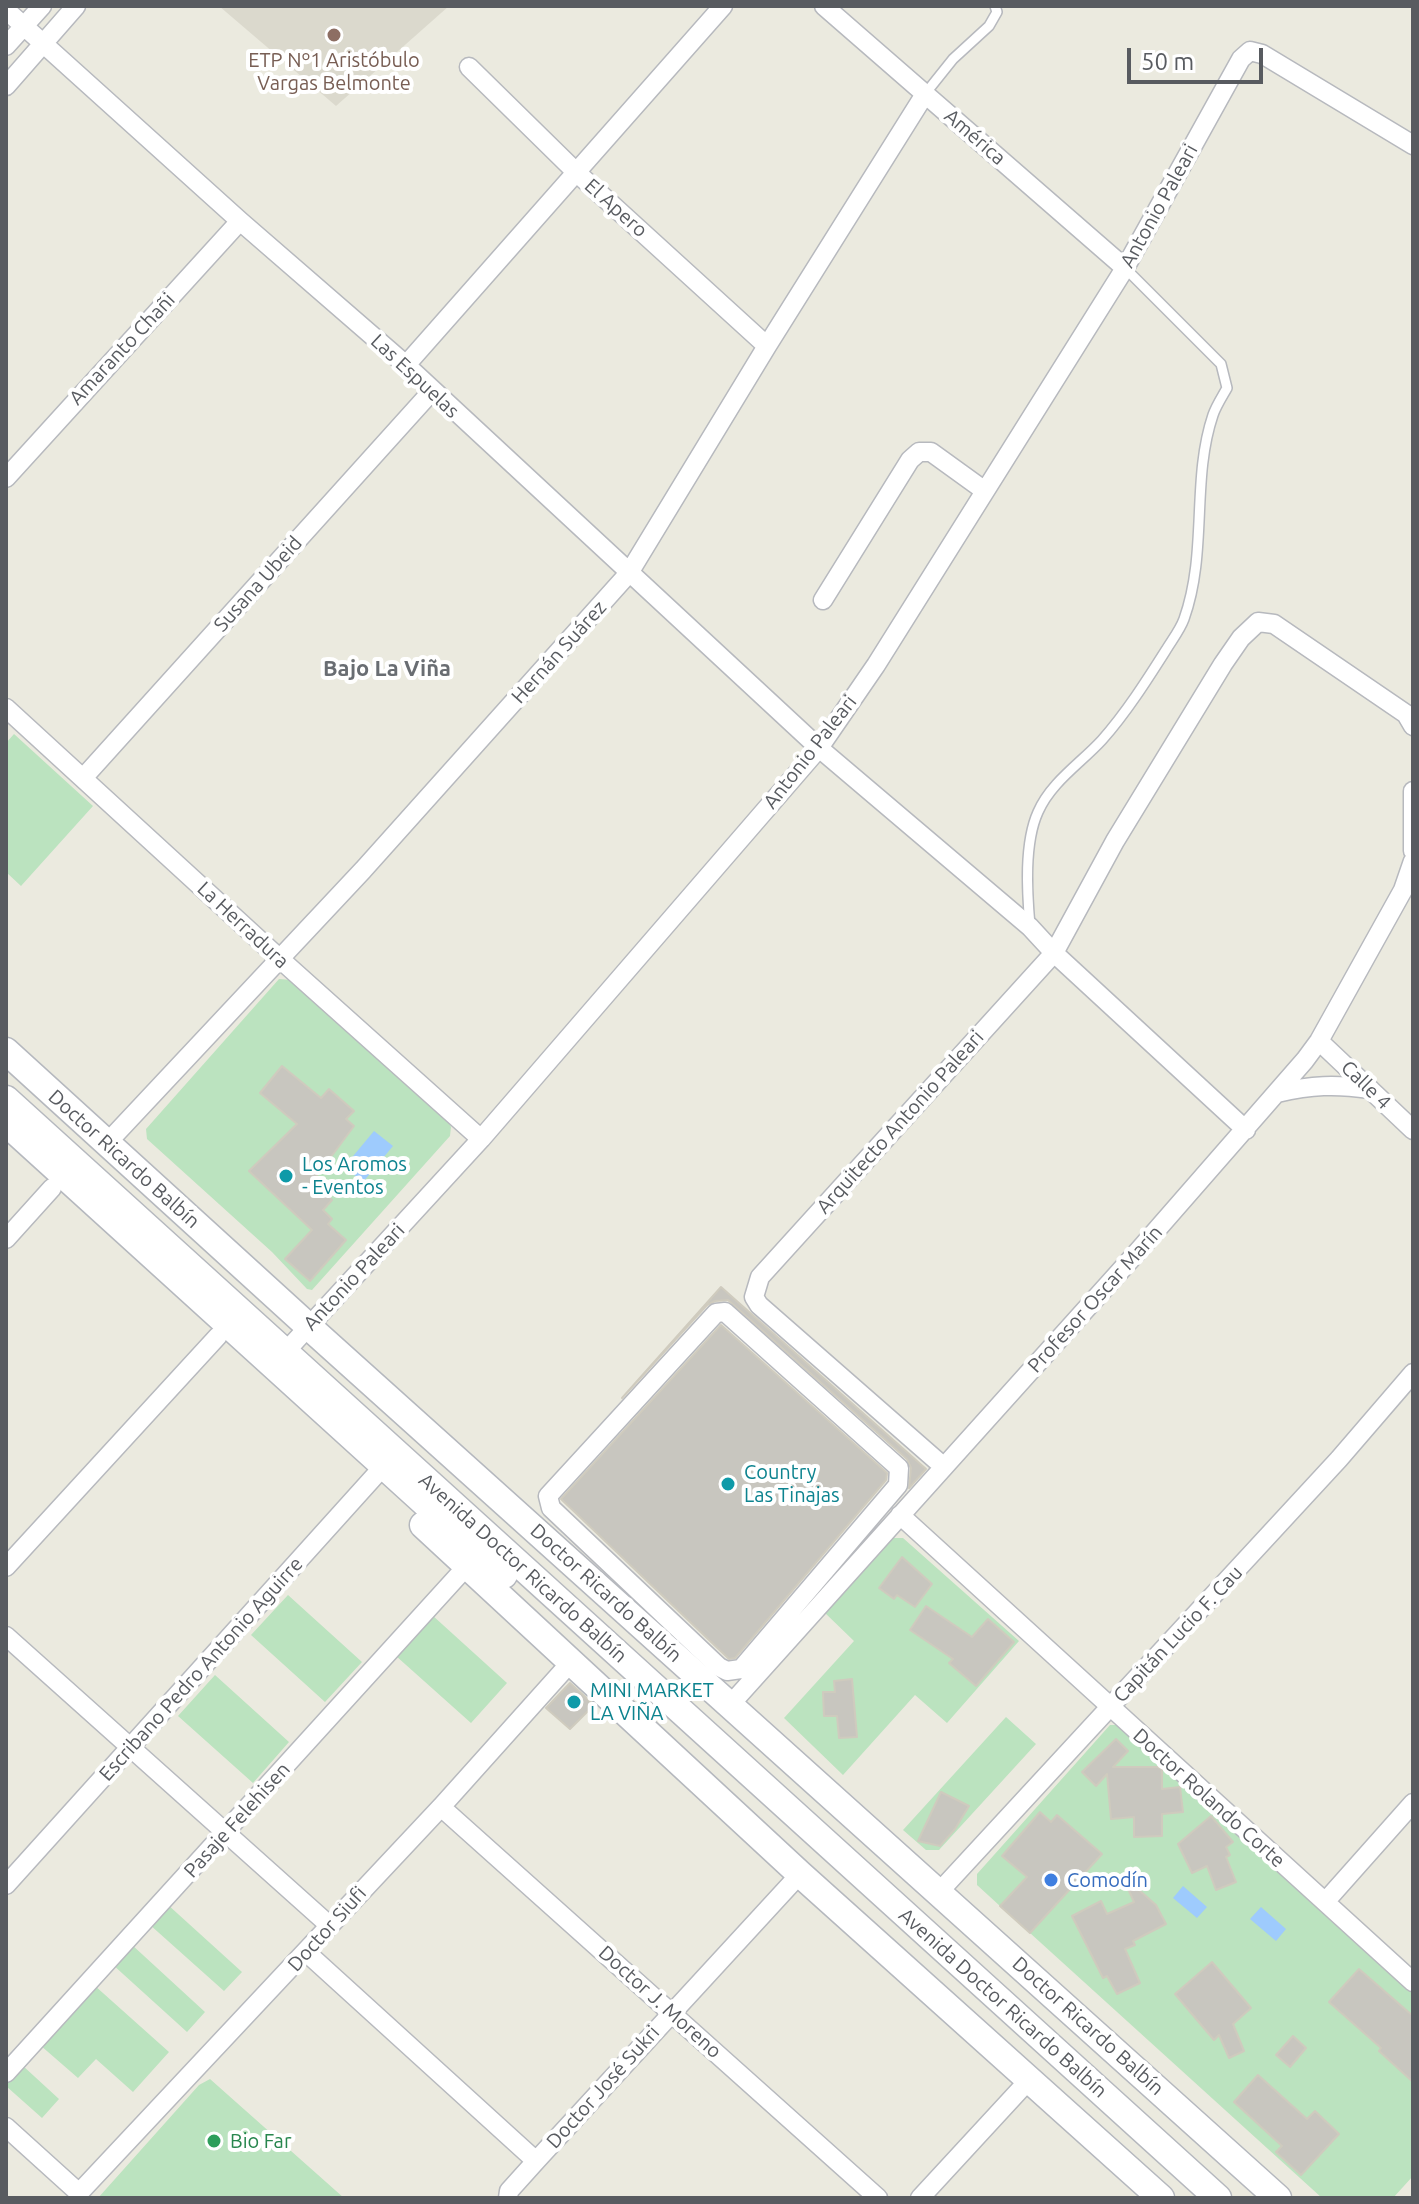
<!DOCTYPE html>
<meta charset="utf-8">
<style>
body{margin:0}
#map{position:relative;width:1419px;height:2204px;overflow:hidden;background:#ebeadf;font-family:Ubuntu,sans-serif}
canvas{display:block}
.frame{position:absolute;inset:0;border:8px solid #585b60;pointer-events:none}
.scale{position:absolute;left:1127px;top:48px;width:136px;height:36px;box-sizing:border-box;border:4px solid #585b60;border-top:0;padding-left:10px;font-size:24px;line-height:28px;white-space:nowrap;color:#585b60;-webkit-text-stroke:6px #fff;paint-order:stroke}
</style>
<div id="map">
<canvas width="1419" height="2204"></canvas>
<div class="frame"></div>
<div class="scale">50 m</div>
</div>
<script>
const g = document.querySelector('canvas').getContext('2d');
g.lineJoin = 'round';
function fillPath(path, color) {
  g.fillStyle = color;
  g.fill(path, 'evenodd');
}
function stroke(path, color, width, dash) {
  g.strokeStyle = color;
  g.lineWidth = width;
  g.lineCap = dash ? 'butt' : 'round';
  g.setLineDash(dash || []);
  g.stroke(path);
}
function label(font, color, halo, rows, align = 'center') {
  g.font = font + ' Ubuntu,sans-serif';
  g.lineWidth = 8;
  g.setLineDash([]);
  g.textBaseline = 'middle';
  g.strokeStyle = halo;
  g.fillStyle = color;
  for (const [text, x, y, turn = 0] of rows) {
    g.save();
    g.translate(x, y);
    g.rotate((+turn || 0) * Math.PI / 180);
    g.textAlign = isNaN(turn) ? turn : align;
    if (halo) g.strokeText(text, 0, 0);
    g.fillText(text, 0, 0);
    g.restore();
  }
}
const education = new Path2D(`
 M219,6H449L336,106Z`);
const green = new Path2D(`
 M14,734L93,806L21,886L6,872V743Z
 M279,979L292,980L447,1119L451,1127L450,1136L312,1290L307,1289L272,1252L147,1139L146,1129Z
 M893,1538H903L1019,1641L947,1723L915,1695L843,1775L784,1718L854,1641L824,1612Z
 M288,1595L362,1662L325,1702L251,1635Z
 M432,1615L507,1683L471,1723L396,1656Z
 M215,1675L289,1742L253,1783L178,1716Z
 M1006,1717L1036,1744L939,1850H926L903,1830Z
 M1110,1725H1121L1413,1990V2176L1393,2198H1322L1030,1933L1101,1855L1072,1828L1000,1906L977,1885V1874Z
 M167,1904L242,1972L224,1991L149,1924Z
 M131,1944L205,2012L187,2032L112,1964Z
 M94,1985L169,2052L133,2092L96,2059L78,2078L40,2045Z
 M22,2065L59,2099L42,2118L6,2086V2083Z
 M210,2079L344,2198H98L199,2085Z`);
const water = new Path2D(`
 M374,1131L393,1146L363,1182L344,1167Z
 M1183,1886L1207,1907L1197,1918L1173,1898Z
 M1261,1907L1286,1929L1276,1941L1250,1919Z`);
const building = new Path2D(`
 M282,1066L321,1098L329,1089L354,1111L346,1119L354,1126L313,1181L332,1200L323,1210L332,1219L328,1224L346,1240L310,1281L285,1259L312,1230L249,1171L297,1124L260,1093Z
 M721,1287L926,1469L909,1488L911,1468L907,1459L728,1300L715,1301L707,1305L622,1398Z
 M721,1325L887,1473L886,1480L735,1658L729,1659L561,1499Z
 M902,1557L932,1584L915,1607L897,1595L894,1599L879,1588Z
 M926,1606L972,1637L988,1619L1014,1642L976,1686L949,1663L953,1659L910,1630Z
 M852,1679L857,1737L839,1738L837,1716H824L823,1692H835L834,1681Z
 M570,1683L594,1705L570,1729L546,1708Z
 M1116,1739L1128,1751L1113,1767H1158L1162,1769V1789L1180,1787L1183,1812L1162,1814V1836L1134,1837V1817L1111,1819L1107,1774L1096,1786L1082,1772Z
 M941,1792L969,1806L955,1829L940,1846L918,1841Z
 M1040,1812L1051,1822L1057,1815L1102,1854L1030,1933L1000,1906L1027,1877L1002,1856Z
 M1211,1816L1233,1842L1226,1847L1230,1855L1226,1857L1236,1882L1216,1890L1207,1866L1192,1873L1178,1844Z
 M1122,1875L1156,1905L1166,1924L1133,1941L1135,1945L1125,1949L1140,1983L1117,1994L1107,1976L1103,1978L1072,1916L1101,1901L1107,1914L1134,1902Z
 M1212,1962L1251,2008L1233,2024L1244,2051L1229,2058L1219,2035L1214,2040L1175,1994Z
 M1359,1969L1413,2016V2082L1379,2051L1381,2048L1329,2002Z
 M1293,2036L1306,2048L1290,2067L1276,2055Z
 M1258,2075L1307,2119L1315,2111L1339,2134L1301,2175L1276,2152L1282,2146L1234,2102Z`);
const lane = new Path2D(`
 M925,94L953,59L989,26L997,12L995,6
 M1030,926C1027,892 1024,843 1038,812C1051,782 1081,763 1102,740C1126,713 1147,680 1166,650C1172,640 1180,630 1184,619C1208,552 1191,480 1213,415C1216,406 1222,397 1227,388L1221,364L1125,268`);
const street = new Path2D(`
 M824,6L1125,268
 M6,10L240,221L406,365L819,748L1030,927L1054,953L1246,1130
 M6,46L42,6
 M469,67L576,172L767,346
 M6,86L76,6
 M406,365L723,6
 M6,478L240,221
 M823,600L910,460L919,452H931L985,491
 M6,708L280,959L481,1139
 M84,777L432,391
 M1413,791V851
 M1319,1041L1413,1130
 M1277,1093C1312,1085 1335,1084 1370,1089
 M107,1143L363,870L629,573L767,346L925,94
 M6,1239L52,1188
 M725,1312L899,1468L898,1485L741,1669L727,1671L719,1667L551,1508L548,1496L716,1313Z
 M277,1361L481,1139L819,748L876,665L1125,268L1241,59L1250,51L1262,54L1413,145
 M944,1467L759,1305L754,1297L760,1277L1054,953L1115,841L1223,664L1241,638L1258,622L1274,624L1406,714L1413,726
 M900,1515L1413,1982
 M6,1567L218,1336
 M6,1636L329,1925
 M730,1705L1140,1249L1305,1060L1319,1041L1403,890L1413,861
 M441,1807L878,2198
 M6,1885L390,1459
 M939,1892L1339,1459L1413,1373
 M1325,1902L1413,1803
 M306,1952L536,2161
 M6,2073L466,1567
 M6,2127L79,2193L441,1807L571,1662
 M508,2198L509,2191L536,2161L800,1874
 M920,2198L1028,2081`);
const secondary = new Path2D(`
 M6,1051L308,1326L1278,2198
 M6,1099L1218,2198
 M6,1123L504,1575
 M423,1525L800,1874L1161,2198`);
const markers = [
 [334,35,8,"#8d6e63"],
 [286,1176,8,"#0f9aa8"],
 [728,1484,8,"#0f9aa8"],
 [574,1702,8,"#0f9aa8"],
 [1051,1880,8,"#3f7fe0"],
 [214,2141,8,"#2e9e5b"]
];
const educationNames = [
 ["ETP Nº1 Aristóbulo",334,60],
 ["Vargas Belmonte",334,83]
];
const streetNames = [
 ["América",975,137,41],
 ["Antonio Paleari",1159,206,-61],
 ["El Apero",616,208,42],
 ["Amaranto Chañi",122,349,-47],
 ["Las Espuelas",415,376,43],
 ["Susana Ubeid",258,584,-48],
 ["Hernán Suárez",559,652,-48],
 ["Antonio Paleari",810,752,-52],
 ["La Herradura",243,925,43],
 ["Calle 4",1366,1085,44],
 ["Arquitecto Antonio Paleari",900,1122,-48],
 ["Doctor Ricardo Balbín",124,1159,42],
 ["Antonio Paleari",354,1277,-47],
 ["Profesor Oscar Marín",1095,1299,-48],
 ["Avenida Doctor Ricardo Balbín",523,1568,42],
 ["Doctor Ricardo Balbín",606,1593,42],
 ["Capitán Lucio F. Cau",1178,1634,-47],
 ["Escribano Pedro Antonio Aguirre",201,1669,-48],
 ["Doctor Rolando Corte",1209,1798,42],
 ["Pasaje Felehisen",237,1820,-48],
 ["Doctor Siufi",327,1929,-48],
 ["Doctor J. Moreno",660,2002,42],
 ["Avenida Doctor Ricardo Balbín",1003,2003,42],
 ["Doctor Ricardo Balbín",1088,2026,42],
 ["Doctor José Sukri",603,2087,-48]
];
const cultureNames = [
 ["Los Aromos",302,1164],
 ["- Eventos",302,1187],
 ["Country",744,1472],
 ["Las Tinajas",744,1495],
 ["MINI MARKET",590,1690],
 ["LA VIÑA",590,1713]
];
const shopNames = [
 ["Comodín",1067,1880]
];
const leisureNames = [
 ["Bio Far",230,2141]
];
const neighbourhoodNames = [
 ["Bajo La Viña",387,669]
];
fillPath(education, '#dbd9cd');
fillPath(green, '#bbe3bf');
fillPath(water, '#9ecbfd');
fillPath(building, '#c8c6bf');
stroke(building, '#cfcbbe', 2);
stroke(lane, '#b7b9be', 12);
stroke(street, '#b7b9be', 21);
stroke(secondary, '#b5b8be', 29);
stroke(lane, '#fff', 9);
stroke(street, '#fff', 18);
stroke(secondary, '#fff', 26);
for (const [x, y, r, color] of markers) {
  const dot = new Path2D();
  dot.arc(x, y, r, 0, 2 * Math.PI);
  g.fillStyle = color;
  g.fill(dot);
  stroke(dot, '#fff', 3);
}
label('20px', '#785e54', '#fff', educationNames);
label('20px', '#585b60', '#fff', streetNames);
label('20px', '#0d838f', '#fff', cultureNames, 'left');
label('20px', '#366cbe', '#fff', shopNames, 'left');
label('20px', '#27864d', '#fff', leisureNames, 'left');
label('bold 22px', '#696d72', '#fff', neighbourhoodNames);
</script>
